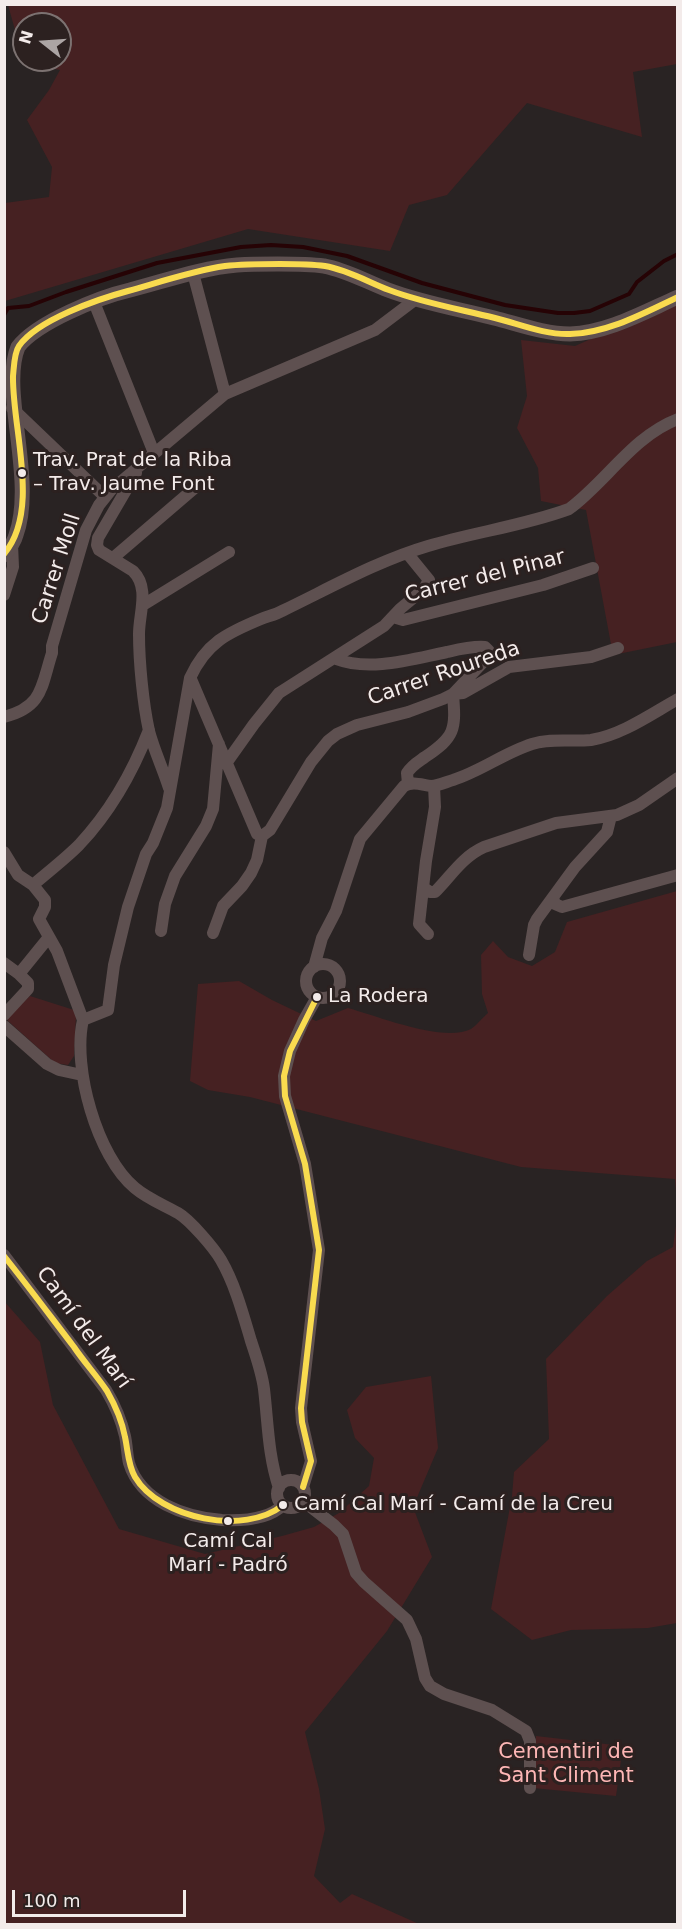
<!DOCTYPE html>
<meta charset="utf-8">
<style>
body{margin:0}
#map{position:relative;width:682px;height:1929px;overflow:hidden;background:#292323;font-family:"DejaVu Sans",sans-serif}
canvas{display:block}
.frame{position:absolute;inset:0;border:6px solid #f3ebea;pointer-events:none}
.north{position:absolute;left:12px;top:12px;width:60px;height:60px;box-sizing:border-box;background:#2c2120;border:2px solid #7c7271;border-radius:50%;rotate:287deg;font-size:16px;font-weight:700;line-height:24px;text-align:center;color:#f3ebea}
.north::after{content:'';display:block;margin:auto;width:21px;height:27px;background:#aca5a4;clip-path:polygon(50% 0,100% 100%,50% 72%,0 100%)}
.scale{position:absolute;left:12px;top:1890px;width:174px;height:27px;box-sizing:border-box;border:3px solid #f3ebea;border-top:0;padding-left:8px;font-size:18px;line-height:21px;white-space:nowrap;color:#f3ebea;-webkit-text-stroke:4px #2c2120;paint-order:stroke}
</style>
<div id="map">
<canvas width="682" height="1929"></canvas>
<div class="frame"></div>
<div class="north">N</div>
<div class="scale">100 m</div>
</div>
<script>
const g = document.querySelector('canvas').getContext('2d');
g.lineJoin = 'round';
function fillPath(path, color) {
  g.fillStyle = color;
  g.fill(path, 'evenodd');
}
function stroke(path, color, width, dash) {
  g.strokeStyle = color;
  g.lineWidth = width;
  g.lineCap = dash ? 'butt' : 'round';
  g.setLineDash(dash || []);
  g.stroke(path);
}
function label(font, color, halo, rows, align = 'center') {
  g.font = font + ' "DejaVu Sans",sans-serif';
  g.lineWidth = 6;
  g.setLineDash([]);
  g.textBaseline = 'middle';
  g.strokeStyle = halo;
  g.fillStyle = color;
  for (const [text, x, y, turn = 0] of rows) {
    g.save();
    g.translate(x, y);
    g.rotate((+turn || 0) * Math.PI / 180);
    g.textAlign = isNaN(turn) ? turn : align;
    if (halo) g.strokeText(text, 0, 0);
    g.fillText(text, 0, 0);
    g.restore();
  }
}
const green = new Path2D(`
 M8,5H677V64L633,72L642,137L527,103L447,195L409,205L390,251L248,229L5,301V203L49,197L52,167L27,120L49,90L60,70L24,62ZM24,24H60V60H24Z
 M677,305V642L613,655L586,510L541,501L538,468L517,428L527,396L521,340L575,346L611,330Z
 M677,891V1204L675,1179L521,1167L250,1097L208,1090L190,1081L198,984L239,981L272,1000L316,1021L348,1008C377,1016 444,1043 471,1029C477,1025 483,1017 488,1013L482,994L481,955L493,941L508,957L532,966L555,952L567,922Z
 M30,996L74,1010L76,1016L74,1056L68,1065L55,1063L8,1021L7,1017Z
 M677,1218V1623L648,1628L571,1630L532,1640L491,1609L512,1496L514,1472L549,1439L546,1359L607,1296L647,1261L673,1247Z
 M4,1301L40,1342L53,1405L119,1529L205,1554L282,1536L314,1527L339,1513L369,1486L374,1458L355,1438L347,1410L366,1387L431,1376L438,1448L413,1507L432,1557L387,1631L305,1732L319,1789L325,1829L314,1876L340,1903L352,1894L419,1924H5Z
 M536,1736L623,1746L616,1796L533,1788Z`);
const stream = new Path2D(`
 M4,315L8,308L29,306L66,292L157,263L241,247L271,245L303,247L347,256L422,283L505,305L558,313H574L590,311L629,294L637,282L664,261L678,254`);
const minor = new Path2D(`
 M193,273L225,394
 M94,302L154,453
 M12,408L105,497
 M136,473L98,538L97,545L99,550L133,571C150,588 139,613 139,634C139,662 143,703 149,731C154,750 163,769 169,788
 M113,558L197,486
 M4,595L13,567L12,544
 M143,605L229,552
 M393,617L403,620L543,585L593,568
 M336,659C370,672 412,659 447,652C460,649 472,646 485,647L489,651L488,657L453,694C456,730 455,737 425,757C418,762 412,765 407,773L408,784
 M191,679L257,834L262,836L270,830L311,762L328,741L337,734L357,725L408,712L443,699L453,694L463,693L509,667L591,657L618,648
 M4,717C43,707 41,687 52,653V646L86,530L99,505L111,490L225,394L375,330L416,299
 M227,762L254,724L279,693L384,626L400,609L424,589L429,580L407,553
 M4,852L18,875L33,885L45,900V907L39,919L57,951L83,1020
 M33,885C48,872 65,859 79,845C111,811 132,774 149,730
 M424,888L430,892H435C451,876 462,857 484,847L556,823L617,815L639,805L678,778
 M553,898L555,904L562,907L678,875
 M161,931L165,904L175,876L206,826L213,809L219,744
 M213,933L223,906L242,886L251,873L257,860L262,836
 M428,934L419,924L426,861L435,807L434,786
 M529,955L534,925L537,919L575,867L607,832L611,816
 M4,963L19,974L28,983V989L4,1015
 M306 981a17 17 0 1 1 34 0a17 17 0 1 1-34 0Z
 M314,967L322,938L336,911L360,839L404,786C413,781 422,785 431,786C438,786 446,782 453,780C481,771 504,753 532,744C551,738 571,742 591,740C622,735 651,714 678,699
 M19,974L49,937
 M83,1020L108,1010L114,965L128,907L146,854L153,843L167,808L190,678C206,643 227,633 261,619C268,616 275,615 282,611C330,588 377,561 428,546C474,532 523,526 569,509C606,482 633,436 678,419
 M83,1020C72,1067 97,1157 135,1188C148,1199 164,1205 178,1213C190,1220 214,1248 221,1260C235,1284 243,1314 251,1341C256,1356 262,1373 264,1389C268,1423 268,1455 279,1488
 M4,1026L47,1064L59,1070L82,1075
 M4,1255L106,1390C115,1405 121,1419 125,1436C127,1445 127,1455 129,1463C141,1502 185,1517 222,1520C242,1521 268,1520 283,1505
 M277 1494a14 14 0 1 1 28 0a14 14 0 1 1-28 0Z
 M303,1487L311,1461L302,1422L301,1408L319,1250L305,1164L285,1096L284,1076L290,1051L304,1020L317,997
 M303,1501L334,1525L343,1534L356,1573L364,1582L407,1620L416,1639L425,1678L430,1686L444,1694L492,1710L526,1731L530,1741V1788`);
const tertiary = new Path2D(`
 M4,555C9,549 14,543 16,535C36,480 0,390 18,347C37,322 100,297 130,290C165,281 201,268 237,265C251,264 265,264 278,264C294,264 309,264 324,266C346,270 367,282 388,290C422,303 459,309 494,318C518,324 545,334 570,334C607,333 644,312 678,297`);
const bus1 = new Path2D(`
 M4,554C41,510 12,429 13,376C14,367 14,353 19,346C37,320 98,299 128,291C160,282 192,271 225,266C243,264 261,264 280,264C295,264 310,264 325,266C348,270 368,282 389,290C423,303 459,309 495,318C519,324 545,335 570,334C608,333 644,313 678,297
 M4,1256C28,1286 51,1317 74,1347C84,1362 97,1376 107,1391C115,1405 122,1421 125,1437C128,1451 128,1465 135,1477C160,1519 245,1536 283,1505
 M303,1487L311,1461L302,1422L301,1408L319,1250L305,1164L285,1096L284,1076L290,1051L317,997`);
const markers = [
 [22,473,5,"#f3ebea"],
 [317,997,5,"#f3ebea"],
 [283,1505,5,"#f3ebea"],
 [228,1521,5,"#f3ebea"]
];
const busNames = [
 ["Trav. Prat de la Riba",33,461],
 ["– Trav. Jaume Font",33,485],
 ["La Rodera",328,997],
 ["Camí Cal Marí - Camí de la Creu",294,1505],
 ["Camí Cal",228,1542,"center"],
 ["Marí - Padró",228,1566,"center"]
];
const streetNames = [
 ["Carrer Moll",57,569,-72],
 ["Carrer del Pinar",485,577,-14],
 ["Carrer Roureda",444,674,-19],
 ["Camí del Marí",83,1328,54]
];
const parkNames = [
 ["Cementiri de",566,1753],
 ["Sant Climent",566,1777]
];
fillPath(green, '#462122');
stroke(stream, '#260305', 4);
stroke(minor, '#5e5050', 12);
stroke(tertiary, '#5e5050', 15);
stroke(bus1, '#f9db4f', 6);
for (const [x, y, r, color] of markers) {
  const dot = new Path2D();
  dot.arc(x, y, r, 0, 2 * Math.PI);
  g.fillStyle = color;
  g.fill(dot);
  stroke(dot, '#2c2120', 2);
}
label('20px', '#f3ebea', '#2c2120', busNames, 'left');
label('21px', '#f3ebea', '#2c2120', streetNames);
label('21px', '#fdb6b5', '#2c2120', parkNames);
</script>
